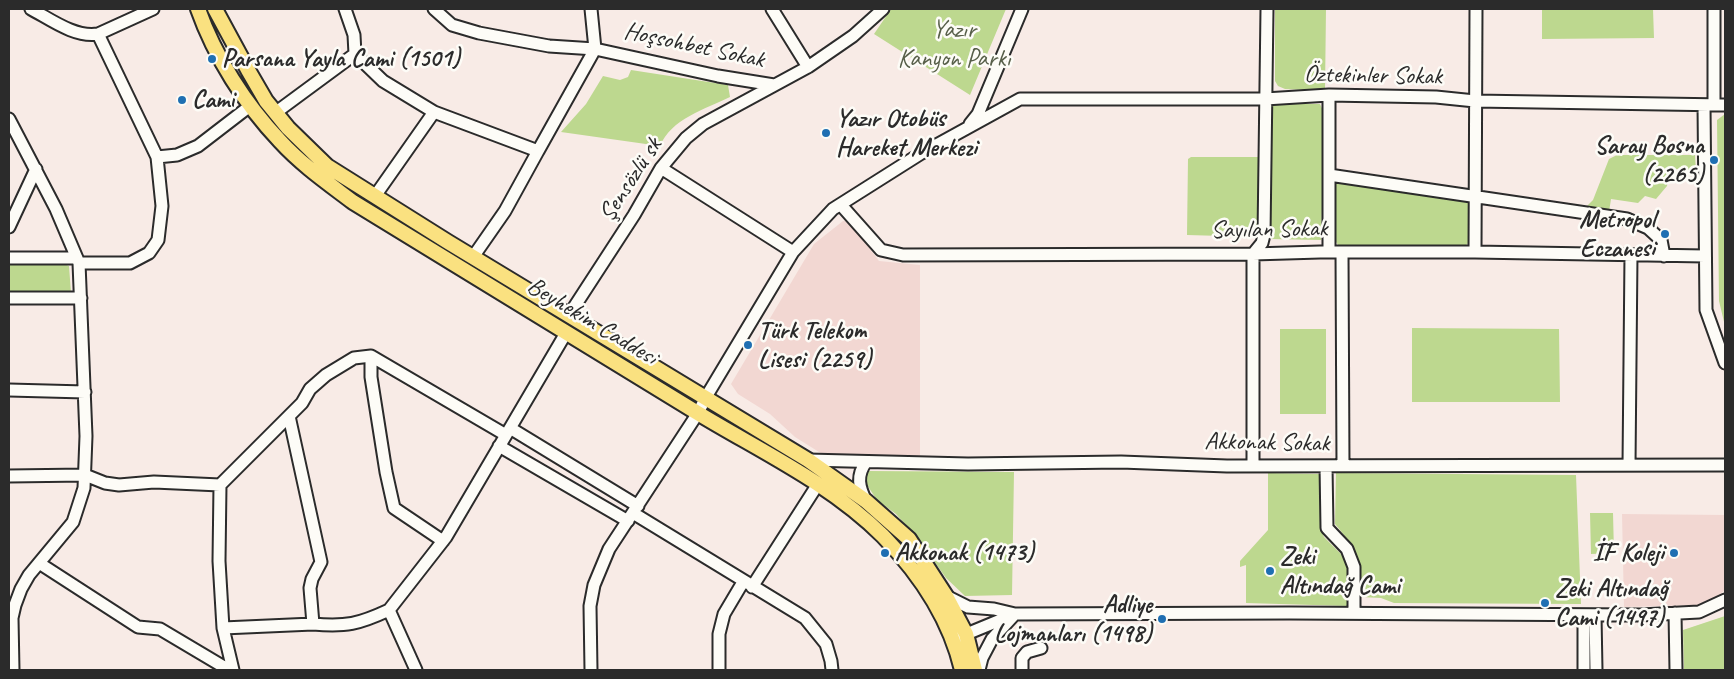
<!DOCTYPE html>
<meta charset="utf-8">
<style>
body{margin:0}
#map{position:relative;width:1734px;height:679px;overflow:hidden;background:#f8ebe6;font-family:Caveat,sans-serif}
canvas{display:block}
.frame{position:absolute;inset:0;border:10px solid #2b2b2b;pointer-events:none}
</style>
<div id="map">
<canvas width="1734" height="679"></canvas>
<div class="frame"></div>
</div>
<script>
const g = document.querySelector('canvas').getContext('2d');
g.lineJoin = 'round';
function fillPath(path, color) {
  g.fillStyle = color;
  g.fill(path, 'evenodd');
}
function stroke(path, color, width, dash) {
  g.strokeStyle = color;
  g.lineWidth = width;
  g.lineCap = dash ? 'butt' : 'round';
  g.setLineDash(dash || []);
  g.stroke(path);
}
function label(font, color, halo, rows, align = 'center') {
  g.font = font + ' Caveat,sans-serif';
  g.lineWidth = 5;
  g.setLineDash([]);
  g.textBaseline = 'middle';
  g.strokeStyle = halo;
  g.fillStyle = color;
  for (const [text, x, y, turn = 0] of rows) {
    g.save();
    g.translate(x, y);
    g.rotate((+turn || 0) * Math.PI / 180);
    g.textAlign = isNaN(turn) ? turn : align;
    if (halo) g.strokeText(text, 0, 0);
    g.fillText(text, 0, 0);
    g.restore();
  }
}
const built = new Path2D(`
 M843,221H849L879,261L920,265V458L827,457L795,437L770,414L738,394L731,384L814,244Z
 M1622,514L1725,515V590L1708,605L1624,607Z`);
const green = new Path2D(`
 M891,9H1006L970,95L874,34Z
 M1275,9H1326L1325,91L1285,89L1278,86L1275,81Z
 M1542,9H1653L1654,38L1542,39Z
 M631,70L728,85L730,97C705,109 671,119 660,146L561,132L586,104L603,76L620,80L628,77Z
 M1273,104H1320L1325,115L1321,240L1271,239L1268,110Z
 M1725,114V326L1719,301L1717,120Z
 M1617,155H1695L1696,171L1675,169L1669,174L1667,186L1656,199L1645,196L1638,203L1611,199L1609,212L1585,208L1593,200L1609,159Z
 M1191,157H1258V237L1187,235L1188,159Z
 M1338,181L1465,199L1469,204L1471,241L1466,245H1338L1333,237L1334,185Z
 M9,264H64L69,266L71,293L9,295Z
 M1412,328L1559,329L1560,402H1412Z
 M1280,329H1326V414H1280Z
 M869,471L1014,472L1012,595L965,596L946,578L919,540L896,514L877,500L867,485L865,478Z
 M1268,473L1320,474V527L1324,537L1341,554L1347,563V606L1246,603V565L1240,567V561L1268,530Z
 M1336,473L1576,475L1581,604L1394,603L1381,598L1361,597C1360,559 1360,554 1335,524Z
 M1590,513H1613L1614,553L1591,554Z
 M1725,616V670H1684L1683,630Z`);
const minor = new Path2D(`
 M31,9C50,19 75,38 98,34L153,9
 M345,9L354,35L355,54L383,81L434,112L538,151L595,49L591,9
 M434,9L452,25L479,33L549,46L595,49L718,76L774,85
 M772,9L808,67L853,36L883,9
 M1329,95V252
 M1704,105L1706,310L1725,363
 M1714,105V9
 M275,113L355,54
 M9,119L56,209L79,263L86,436L84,488L73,522L29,575L21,589L15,605L12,618L13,670
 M970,124L978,114L1022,9
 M157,157L177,155L198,146L250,106
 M661,168L793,252
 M1329,175L1627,219L1648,228L1661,240L1664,256
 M375,196L434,112
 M841,205L881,250L903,255L1253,254L1320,252H1475L1476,9
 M9,227L36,169
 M1342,252L1343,466
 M1475,252L1705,256
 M473,257L505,211L538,151
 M9,258H77
 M79,263H130L149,253L158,240L162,206L157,157L98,34
 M9,298H81
 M569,315L634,215L661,168L686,138L703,124L808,67
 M371,356V377L386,472L394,508L443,541
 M9,390L85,392
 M510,428L638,506
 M499,446L628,521
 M808,460L968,464L1121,462L1227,466L1725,465
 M866,462C856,476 859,487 866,501
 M1253,465V254L1262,243L1264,235L1267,9
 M1629,465L1631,255
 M1326,466L1327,528L1347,549L1354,567V613
 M9,476L85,475L105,483L119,485L154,482L220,485
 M633,513L805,618L826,644L831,661L832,670
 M39,563L138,627L160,629L229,670
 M752,587L818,484
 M946,596L968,607L994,609L1015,614L992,639L982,658L979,670
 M1675,613L1676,670
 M1584,615V670
 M1595,615L1596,670
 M313,624C346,627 359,624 389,610
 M223,628L313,624L310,588L312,579L321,562L289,416
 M952,640L1015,614L1289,613L1641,615L1699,612L1725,600
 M233,670L223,628L219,561L220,485L302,403L310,389L326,375L354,358L371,356L506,435
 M416,670L389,610L446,537L566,333
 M591,670L590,606L594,585L609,549L698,413L706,397L793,252L833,209L920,154L1020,99H1265L1329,95L1436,97L1475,101L1725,105
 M719,670V634L724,614L743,582
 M1022,670V658L1027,652L1041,648`);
const major = new Path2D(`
 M198,9C215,57 245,104 280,141C302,165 328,183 353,202C468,272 582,342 696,412C760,451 830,483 883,536C919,573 950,619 962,670
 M215,9L248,70L266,101L288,128L327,166L448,242L808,460L866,501L909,539L946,596L966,634L975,670`);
const markers = [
 [212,59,5,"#1f6fb2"],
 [182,100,5,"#1f6fb2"],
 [826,133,5,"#1f6fb2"],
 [1714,160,5,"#1f6fb2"],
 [1665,234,5,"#1f6fb2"],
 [748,345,5,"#1f6fb2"],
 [885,553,5,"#1f6fb2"],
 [1674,553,5,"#1f6fb2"],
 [1270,571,5,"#1f6fb2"],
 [1545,603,5,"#1f6fb2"],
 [1162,619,5,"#1f6fb2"]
];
const parkNames = [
 ["Yazır",954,30],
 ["Kanyon Parkı",954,59]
];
const streetNames = [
 ["Hoşsohbet Sokak",694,46,12],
 ["Öztekinler Sokak",1373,76,1],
 ["Şensözlü sk",631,180,-57],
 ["Sayılan Sokak",1269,230,-1],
 ["Beyhekim Caddesi",592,322,31],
 ["Akkonak Sokak",1267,443,1]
];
const poiNames = [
 ["Parsana Yayla Cami (1501)",222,59],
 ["Cami",192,100],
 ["Yazır Otobüs",836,119],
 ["Hareket Merkezi",836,148],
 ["Saray Bosna",1704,146,"right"],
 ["(2265)",1704,175,"right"],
 ["Metropol",1655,220,"right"],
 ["Eczanesi",1655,249,"right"],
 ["Türk Telekom",758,331],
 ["Lisesi (2259)",758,360],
 ["Akkonak (1473)",895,553],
 ["İF Koleji",1664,553,"right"],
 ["Zeki",1280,557],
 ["Altındağ Cami",1280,586],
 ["Zeki Altındağ",1555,589],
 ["Cami (1497)",1555,618],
 ["Adliye",1152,605,"right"],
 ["Lojmanları (1498)",1152,634,"right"]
];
fillPath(built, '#f2d7d2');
fillPath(green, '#bdd88f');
stroke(minor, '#2b2b2b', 15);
stroke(major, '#2b2b2b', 18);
stroke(minor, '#fdfcf7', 11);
stroke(major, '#fae180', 14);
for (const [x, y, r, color] of markers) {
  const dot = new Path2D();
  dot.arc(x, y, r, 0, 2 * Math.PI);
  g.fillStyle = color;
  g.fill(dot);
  stroke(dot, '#fdfcf7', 2);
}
label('25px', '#575f49', '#fdfcf7', parkNames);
label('25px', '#2b2b2b', '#fdfcf7', streetNames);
label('bold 25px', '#2b2b2b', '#fdfcf7', poiNames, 'left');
</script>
